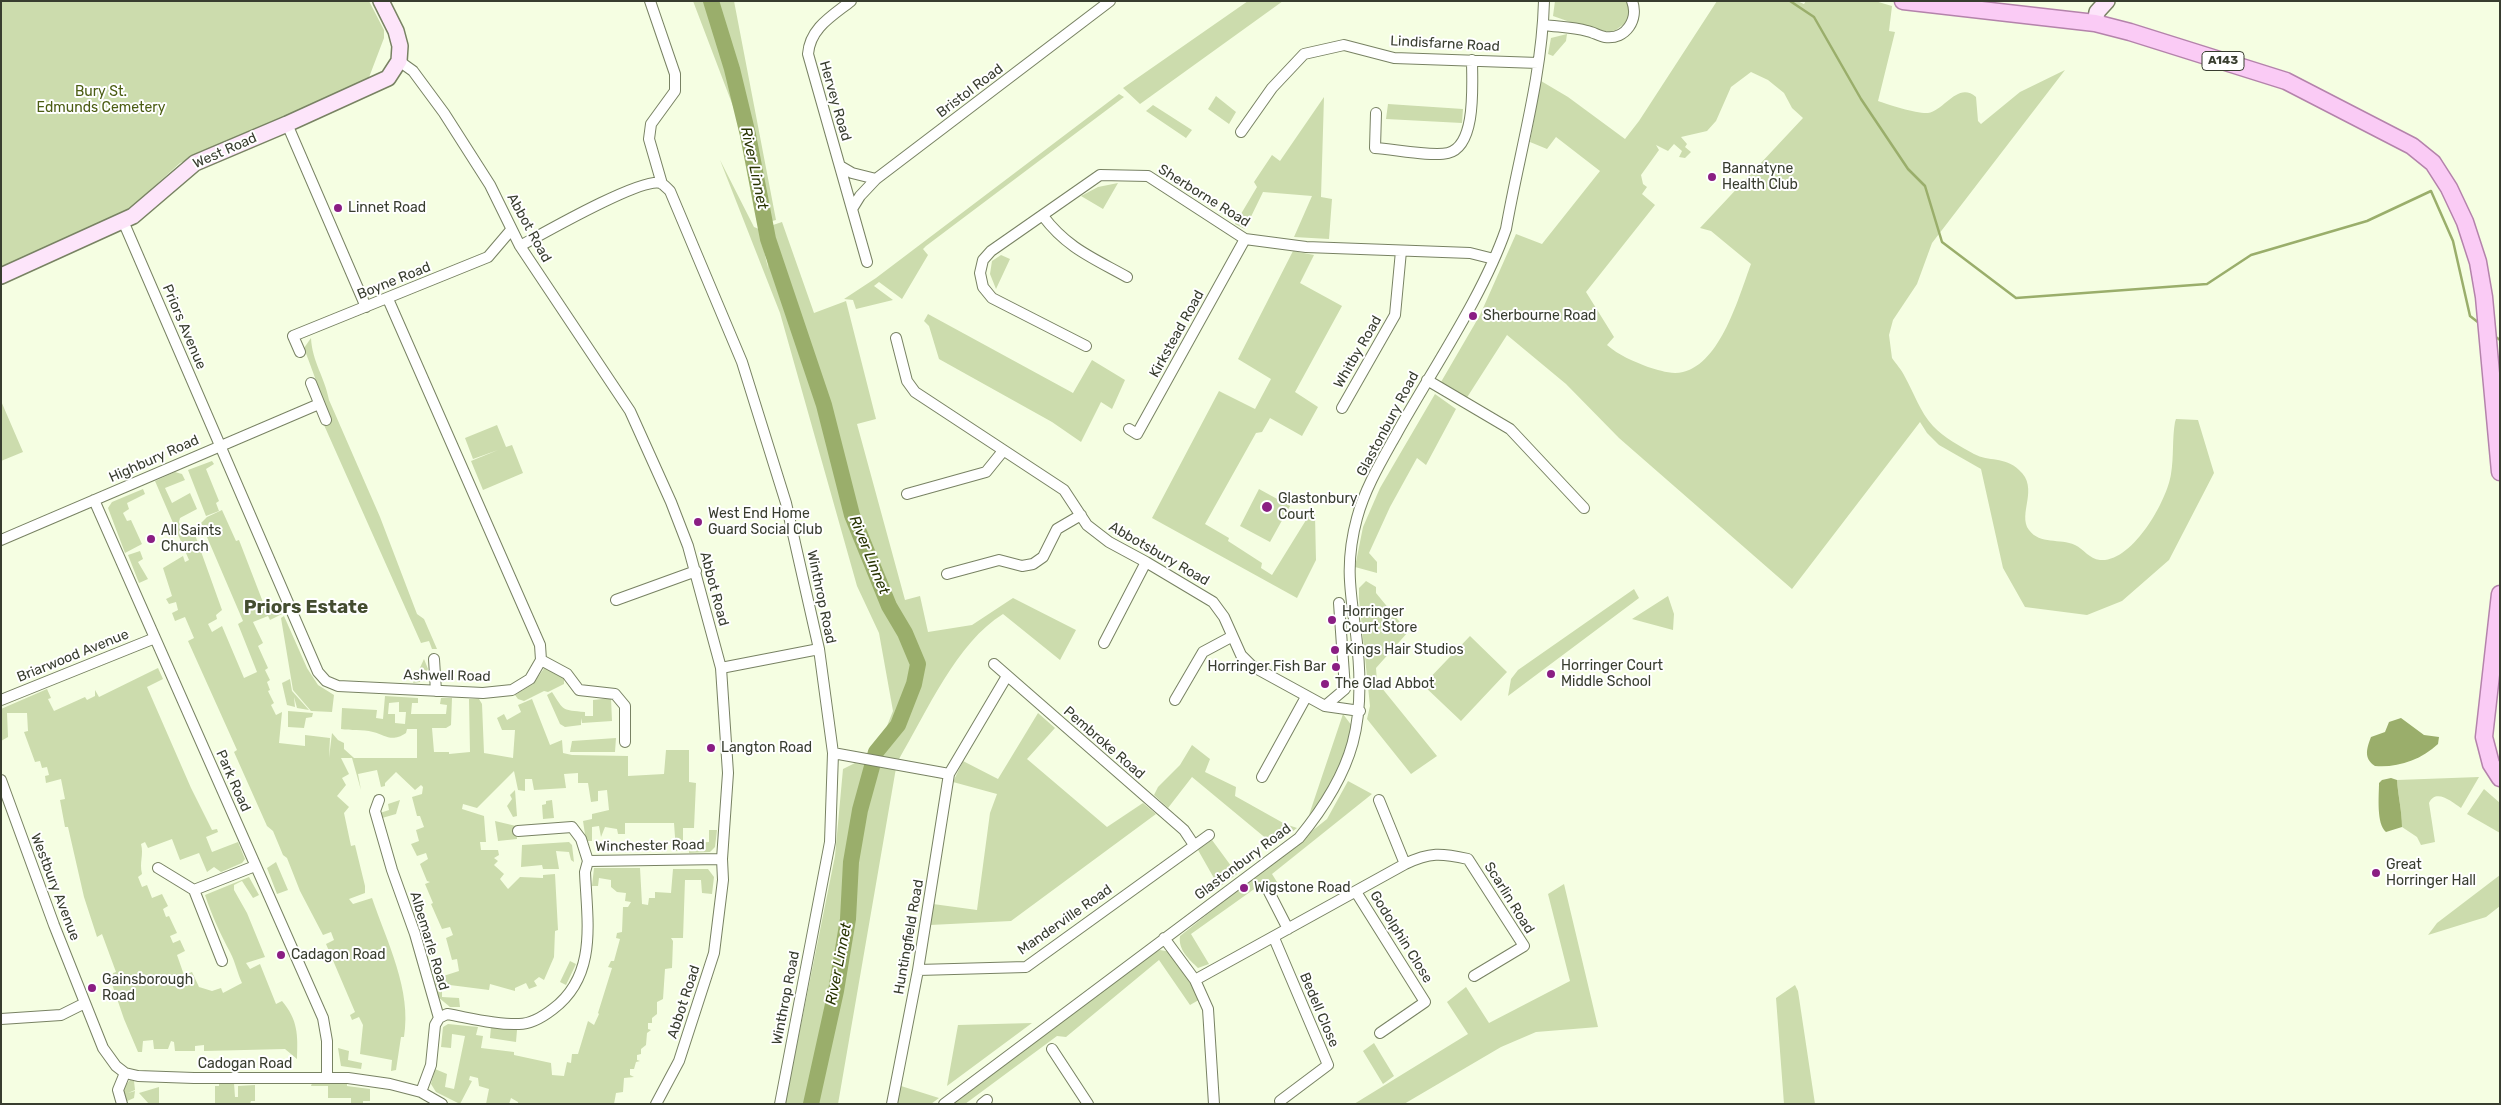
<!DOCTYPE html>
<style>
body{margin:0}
#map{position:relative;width:2501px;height:1105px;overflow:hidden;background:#f5fee2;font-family:Rubik,sans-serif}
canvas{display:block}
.frame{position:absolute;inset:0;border:2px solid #383d2f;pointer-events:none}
</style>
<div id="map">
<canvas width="2501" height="1105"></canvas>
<div class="frame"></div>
</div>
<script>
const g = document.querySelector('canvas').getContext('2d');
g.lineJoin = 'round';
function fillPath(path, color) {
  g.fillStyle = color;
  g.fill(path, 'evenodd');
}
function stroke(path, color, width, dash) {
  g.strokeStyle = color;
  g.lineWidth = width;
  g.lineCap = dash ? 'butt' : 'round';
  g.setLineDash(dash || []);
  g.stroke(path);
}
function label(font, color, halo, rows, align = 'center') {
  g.font = font + ' Rubik,sans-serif';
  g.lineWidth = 4;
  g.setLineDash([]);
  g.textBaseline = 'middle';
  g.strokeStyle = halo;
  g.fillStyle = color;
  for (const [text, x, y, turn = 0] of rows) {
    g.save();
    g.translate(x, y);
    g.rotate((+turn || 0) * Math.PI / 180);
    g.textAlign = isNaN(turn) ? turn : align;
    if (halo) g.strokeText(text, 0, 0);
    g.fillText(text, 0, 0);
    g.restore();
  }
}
const green = new Path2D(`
 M1,1H369L384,30V38L368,80L180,163L129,209L1,267Z
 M693,1H710L715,5L714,1H734L776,220L764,223L747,143Z
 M1248,1H1283L1140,104L1123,88Z
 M1555,1H1626L1629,5L1628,21L1613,32L1590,29L1553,16Z
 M1717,1H1797L1804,4L1806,1H1875L1892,6L1889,31L1895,32L1878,101C1889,105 1918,114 1928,113C1945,110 1958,81 1976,97L1978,121L1981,124L2020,92L2065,70L1932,243L1917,284L1893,320L1889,335L1892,358C1896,364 1902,370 1905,377C1914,393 1920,412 1933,426C1944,438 1960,446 1974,454C1989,462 2004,456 2019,470C2040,488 2017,514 2029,530C2040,545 2060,538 2075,545C2084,549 2089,559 2100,560C2132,563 2167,501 2171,474C2174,457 2172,439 2175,422L2176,419L2198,420L2214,473L2169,560L2122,601L2087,615L2025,607L2003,568L1981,469L1939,445L1927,433L1920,422L1792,589L1619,438L1566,384L1507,335L1466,399L1441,382L1480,315L1516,234L1542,244L1600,171L1556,137L1547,149L1530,142L1541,81L1568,97L1625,139L1639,121ZM1751,72L1768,80L1784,93L1792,108L1803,118L1700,228L1711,231L1751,264C1739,296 1721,363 1683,372C1671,375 1659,370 1648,367C1635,362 1618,355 1607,345L1614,337L1586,292L1655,205L1642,194L1647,187L1643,184L1641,175L1659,150L1656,145L1668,151L1674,144L1682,151L1679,157L1685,158L1691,152L1685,147L1687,144L1681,137L1707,131L1716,121L1731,87Z
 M1567,34L1566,41L1553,56L1548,54L1551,38Z
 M1119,94L1124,97L926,246L923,249L928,255L902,299L879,282L874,286L893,300L856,309L853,300L844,299L876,278Z
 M1216,96L1236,112L1229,124L1208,109Z
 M1324,97L1321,197L1332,199L1329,239L1294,237L1312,196L1263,192L1245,229L1235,224L1257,187L1254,182L1272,155L1280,161Z
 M1388,104L1463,109L1462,123L1386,119Z
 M1153,105L1192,130L1186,138L1146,111Z
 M720,160L754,227L759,229L768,268L764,228L782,222L814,313L846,301L876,419L857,424L905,600L920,596L928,632L972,625L1013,598L1076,630L1060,660L1003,614C957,642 926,713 899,759L875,756L893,711L879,633L857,586L780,313Z
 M1118,183L1103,209L1081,196L1098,187Z
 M1293,251L1314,255L1300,283L1342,306L1295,392L1318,407L1302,436L1270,418L1262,432L1256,433L1205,524L1229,538L1228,541L1262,563L1261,568L1272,575L1311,512L1315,515L1316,560L1297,598L1152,518L1219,391L1255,409L1271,379L1238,359Z
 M1001,255L1010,259L996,289L990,274L992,261Z
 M928,314L1073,393L1092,360L1125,380L1112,409L1101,402L1081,442L1052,422L939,359L929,326L924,321Z
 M311,338C312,361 325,378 329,400L380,517L417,614L424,619L437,649H432L429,641L421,643L324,425L331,421L304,348Z
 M1435,394L1456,409L1426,465L1417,458L1390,507L1369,553L1377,562V573L1355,567L1363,527L1380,488Z
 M1,401L23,452L1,461Z
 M497,425L506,447L512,445L523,473L483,490L471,461L498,450L473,459L465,438Z
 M212,461L214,464L206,469L219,501L216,503L219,511L206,516L188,470Z
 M175,472L182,474L185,480L165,488L172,503L190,493L197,509L180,518L179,522L184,536L194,532L222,610L216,615L217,619L208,624L212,632L222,626L244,678L257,672L238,624L243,621L201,523L207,517L222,510L236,541L239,540L266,610L279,605L282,614L270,620L268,616L253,622L263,643L258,646L268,668L265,670L270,680L267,682L270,690L268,691L274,703L271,705L276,715L282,712L279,743L305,746V735L330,738L329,758L332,733L338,740L344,743V749L354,758H417V729H407L406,733C391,743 386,735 373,732C362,729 351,731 341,729L342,708L377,710L376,718L383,719L385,696L418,698V703H412L411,714H446L447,705L440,704L441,698H452L451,725L446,728H432L434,752H449V754L470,752L469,699H479L482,704L484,753L513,758L515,730H502L497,718L504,714L507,720L521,712L518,705L532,699L550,745L562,740L563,753L572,755L628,756V776L664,774L666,750H689V782L696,783L694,828H683V851H676L674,823H625V834H618L617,829L605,827L601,837L599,826L592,827V841H586L583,821L592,819V814L609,810L607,790L598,791V801L591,802L588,783H578V773L564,774L566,788L534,790L532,779H525V791L518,790L514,771L477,808L463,804L462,809L484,816L486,842H480L481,850H498L499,855L494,858L498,861L494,865L504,874L500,879L508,889L520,877L543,878V875L555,874L558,930L555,931L554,957L544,980L539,977L534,981L537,986L529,989L526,983L515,988V991L490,984L489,990L442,984V997L459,998L460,1007H450L438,997L434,979L459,971L457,959L452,960L446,938L453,935L450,927L442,929L431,904L433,903L425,884L430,882L427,881L420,864L428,859L426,853L417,856L411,844L419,841L416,830L424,827L420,816H417L412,797L422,794L423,787L421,785L415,790L396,772L385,783V786L381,787L377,770L358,774L361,790L352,758H341L349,774L342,778L346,785L337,796L349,807L344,813L351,846L355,845L365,886V893L349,899L353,904L372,898C387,942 412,990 404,1037H401L396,1070L391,1071L392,1060L360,1054L363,1025L359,1017L352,1020L350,1015L355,1012L326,944L334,940L331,932L323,935L300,891L287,858L283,855L273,831L267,826L234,752L237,750L188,641L194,638L185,617L175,621L172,613L178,610L176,602L169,604L166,599L172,596L163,568L183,556L185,562L189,560L155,481ZM399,702V712H406L405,724L395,723V714H388L389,703Z
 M143,489L145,494L127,503L129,509L123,513L127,521L131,520L142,544L125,553L108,508L112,502Z
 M1259,489L1290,506L1270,542L1240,526Z
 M140,551L143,559L138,562L148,579L139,583L128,555Z
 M1366,581L1376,587V593L1408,632L1376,668L1377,682L1437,756L1411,774L1367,719L1370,706L1359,599V588Z
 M1634,589L1639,598L1508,696L1511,679L1518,670Z
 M1668,596L1674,614L1673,630L1632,619Z
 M284,616L307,668L318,685L334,695L332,712L311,711L293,690L281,618Z
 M1470,636L1507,672L1461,721L1423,685Z
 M424,659L428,669L420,682L413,683Z
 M545,667L564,676V684L548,692L544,691L524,701L518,699L515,695L533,684Z
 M158,668L163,679L147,687L191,788L212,830L217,829L218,832L206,837L212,852L238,842L245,859L242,863L221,872L214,867L207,872L199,853L180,860L172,839L148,848L145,842L141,844C144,855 139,862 142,874L138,877L142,887L147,885L152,898L162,894L168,906L163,909L166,917L169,916L177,933L170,936L173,943L180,940L185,951L177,955L184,975L192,972L199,987L212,991L221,988L223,993L242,983C237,972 236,964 230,952C220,933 212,916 205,895L249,877L259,895L253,898L242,881L234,885V890L247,913L265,957L246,963L250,969L260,964L276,1004L282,1001C298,1020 298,1035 297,1059L285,1049L204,1051V1045L195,1046V1051H175L174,1042L171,1041L168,1049H154L153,1040L143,1041L142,1052H138L124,1019L111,981L114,980L113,973L116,972L102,934L97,937L84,897L68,827H65L60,800L65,799L61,779L46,783L45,776L49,775L47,767L42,768L40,761L35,762L24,732L28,731L27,713H7L8,737L1,741V709L47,689L51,698L48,699L54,711L85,697L87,700L95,696V690L99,697Z
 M290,679L292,691L309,710L297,708L294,697L295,707L287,705L282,683Z
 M552,692C564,711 562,710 585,712V716H593V700L611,698L612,721L582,723L581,718V725L565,727L560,724L547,695Z
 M288,711L313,713L312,717L306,718L304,728L288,727Z
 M1038,713L1055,728L1027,759L1107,827L1143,803L1156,814L1011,921L930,925L933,904L977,910L990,813L997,794L953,782L963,761L998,779Z
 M1343,714L1352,726C1344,753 1332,799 1309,815Z
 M616,738L615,752H570L572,741Z
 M1192,745L1210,759L1205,772L1236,787L1235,796L1285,824L1297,828L1274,845L1192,777L1168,808L1154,795L1158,787L1180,765Z
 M855,763L896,768L838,1104H785L835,856L843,769Z
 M2479,777L2461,808C2452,802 2436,788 2429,803L2435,842L2421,845L2417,837L2402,827C2402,811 2398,796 2397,780Z
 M1348,781L1372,794L1272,874L1277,882V888L1269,893L1267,888L1257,887L1191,934L1209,964L1198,968C1189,959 1178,950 1180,936L1327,819Z
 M2484,789L2500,803V833L2467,814Z
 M515,790L517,816L513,817L507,806L512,799L510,795Z
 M400,800L396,814L382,818L380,813L389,810L388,804Z
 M552,800L554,818L543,819L542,805L546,804V801Z
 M495,821L516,826L517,839L498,841Z
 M709,830H717L715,847L710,852L689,853L690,843L709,842Z
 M1212,840L1237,874L1219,887L1198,850Z
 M569,842L572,845L574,862L571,860L569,852L556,851L559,869H543L542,865L521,867L522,845Z
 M276,862L288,890L277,894L267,868Z
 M594,868H640L642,904L648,905L649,898H655V892L671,893L673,869H708L714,877L712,894L702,893L701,880H685L683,938H671L673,941L672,968L665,969L663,999L657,1002V1014L652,1018V1023H648V1029L651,1030L647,1033L646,1045L641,1049V1054L637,1055V1060L640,1061L636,1062L634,1069H630V1075L634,1077L624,1078L623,1092L616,1093L614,1104H518V1102L511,1098L509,1104H486L489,1089L479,1086L478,1078L470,1076L469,1080L472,1081L460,1104L436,1092L431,1084L435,1069L447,1074L445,1087L454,1089L465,1036L452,1034L451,1048L441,1047L443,1027L448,1024L478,1027L476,1035L483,1036L481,1048L514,1052V1055L551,1063L552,1075L564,1076L567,1062L571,1063L572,1054H578L588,1021L594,1025L599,1014L598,1013L612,968L608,967L611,961H614L620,939L616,938L617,933L622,932L623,907H628L631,902L625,901L626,893L617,892L611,887V880L599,878L598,886H592Z
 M2500,875V906L2486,917L2428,935L2437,923Z
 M1564,884L1598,1027L1536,1032L1501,1047L1404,1104H1354L1468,1034L1447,1002L1466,987L1489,1023L1570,981L1548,894Z
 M1160,950L1171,952L1204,997L1190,1005L1159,960L1066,1037L1057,1036L965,1104H945L1148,956Z
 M570,961L576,964L566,985L560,982Z
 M1795,985L1798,991L1815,1104H1784L1776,998Z
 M1032,1023L947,1086L958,1025Z
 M491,1027L517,1030L516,1042L490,1038Z
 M1374,1043L1394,1076L1383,1084L1363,1051Z
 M338,1048L349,1051L348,1060L362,1063L361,1069L341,1066Z
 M130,1080L134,1081L135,1090L128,1093L135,1091L134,1098L125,1102L121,1090Z
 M219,1082L234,1083L235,1097H238V1086L255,1085V1101H251L250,1104H215V1086H219Z
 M347,1082V1086L370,1089V1101H363V1104H351V1098H328V1086H311L312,1083Z
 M901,1086L939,1098L931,1104H897Z
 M159,1087V1104H149L139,1093Z`);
const water = new Path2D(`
 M2401,718L2424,735L2439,737L2438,744C2421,760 2397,768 2375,766C2363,758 2367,748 2371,737L2385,732L2389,722Z
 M2391,778L2397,780C2398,796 2402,811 2402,827L2386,832C2376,824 2379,795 2379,783L2382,780Z`);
const stream = new Path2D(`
 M1790,1L1814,17L1861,99L1908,169L1925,186L1942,242L2016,298L2207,284L2251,255L2367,221L2431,191L2453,241L2470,316L2479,323
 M2493,335L2500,340`);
const river = new Path2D(`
 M711,1L732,69L748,135L768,239L824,405L852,515L889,606L905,633L918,664L914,684L898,725L876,752L860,810L851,862L848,919L836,991L811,1104`);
const street = new Path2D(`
 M650,1L675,74V91L651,124L649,139L662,184
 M851,1C832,16 810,28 808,54L867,262
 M1544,25C1558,27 1573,27 1587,31C1593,32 1599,36 1605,37C1626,40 1639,19 1632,1
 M399,61L413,71L444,113L490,185L520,246L630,411L671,502L688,546L721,668L728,773L722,859L723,880L714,953L679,1061L656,1104
 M1376,113L1375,148C1393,149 1432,157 1448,153C1477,146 1472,83 1472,60
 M287,124L366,307
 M1241,132L1272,88L1304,54L1344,45L1394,58L1538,63
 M840,166L852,173L876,179
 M852,209L860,196L876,179L1110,1
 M1043,216C1067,248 1093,258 1127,277
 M123,221L318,672L326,681L338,686L483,693L512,690L530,679L541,660L540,645L388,299
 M520,246C542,234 641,177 661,183C664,185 667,188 670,191L742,362L786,503L819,649L833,753L830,842L780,1104
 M896,338L907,381L915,392L1064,490L1087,525L1109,542L1146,562L1213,602L1224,617L1241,655L1252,666L1325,706L1360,711
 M1086,346L992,298L983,287L980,273L983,260L991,251L1100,175L1148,176L1245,239L1306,247L1470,253L1494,259
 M300,352L293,336L488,257L511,230
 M1427,380L1510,429L1584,508
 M311,383L326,420
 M1342,408L1395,315L1401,251
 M1129,429L1137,434L1245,239
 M907,494L986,472L1003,451
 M94,500L323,1018L327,1041V1078
 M1,540C107,494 213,449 319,404
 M947,574L999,560L1022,566L1033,564L1043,557L1057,529L1081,515
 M616,600L696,571
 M1104,643L1146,562
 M434,659L436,691
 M541,660L567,674L579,690L615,694L625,706V742
 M994,664L1184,830L1194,845
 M721,668L819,649
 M1,700L155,638
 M1175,700L1203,652L1231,637
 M1325,706L1345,689L1339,603
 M833,753L949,774
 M1262,777L1306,697
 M1,780L54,925L103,1048L116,1066L125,1073L138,1076L194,1078H348L390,1084L421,1092L442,1104
 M379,800L375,811L392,870L415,934L439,1018L435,1025L431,1065L421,1092
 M1379,800L1405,864
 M518,831L572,827L581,839L588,861
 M158,868L194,890L255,866
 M1267,888L1288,929
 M194,890L222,961
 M1356,892L1425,1002L1380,1033
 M1164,938L1195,980L1208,1009L1214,1104
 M1274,938L1328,1065L1280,1101
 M918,970L1026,967L1209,835
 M1195,980L1405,864C1430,852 1441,853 1468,859L1524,946L1474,976
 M439,1018L447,1014C470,1018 496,1025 519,1024C531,1024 544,1016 553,1009C598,975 587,921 585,872L588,861L722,859
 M1,1019L61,1015L85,1003
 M1052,1049L1088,1104
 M122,1104L118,1090L125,1073
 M892,1104L918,970L949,774L1007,676
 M944,1104L1299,838C1355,770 1367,721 1356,634C1350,590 1345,562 1357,518C1365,488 1382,460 1397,433C1432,370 1483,296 1506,229C1519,154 1542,78 1544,1
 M982,1104L987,1100`);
const secondary = new Path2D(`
 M2095,23L2097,12L2107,1
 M1,276L133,216L195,163L287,124L388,78L399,61L400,46L396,31L381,1`);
const primary = new Path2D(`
 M1903,1L2095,23L2130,32L2286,81L2412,146L2433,163L2449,188L2465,222L2478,262L2484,297L2500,472
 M2500,594L2484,737L2491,764L2500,778`);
const markers = [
 [1712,177,5,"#8a1e83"],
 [338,208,5,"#8a1e83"],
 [1473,316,5,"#8a1e83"],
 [1267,507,6,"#8a1e83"],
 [698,522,5,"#8a1e83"],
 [151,539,5,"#8a1e83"],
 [1332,620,5,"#8a1e83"],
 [1335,650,5,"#8a1e83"],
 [1336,667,5,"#8a1e83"],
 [1551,674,5,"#8a1e83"],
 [1325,684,5,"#8a1e83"],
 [711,748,5,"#8a1e83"],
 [2376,873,5,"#8a1e83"],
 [1244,888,5,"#8a1e83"],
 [281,955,5,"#8a1e83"],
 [92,988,5,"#8a1e83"]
];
const shields = [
 [2223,61,42]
];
const shieldNames = [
 ["A143",2223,61]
];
const streetNames = [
 ["Lindisfarne Road",1445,44,3],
 ["Bristol Road",970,91,-37],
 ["Hervey Road",835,101,74],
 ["West Road",225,151,-24],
 ["Sherborne Road",1204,196,32],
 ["Abbot Road",529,228,61],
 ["Boyne Road",394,281,-22],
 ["Priors Avenue",184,327,67],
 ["Kirkstead Road",1177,334,-61],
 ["Whitby Road",1358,352,-60],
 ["Glastonbury Road",1388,424,-62],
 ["Highbury Road",154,459,-24],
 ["Abbotsbury Road",1159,554,30],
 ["Abbot Road",714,589,75],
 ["Winthrop Road",821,597,78],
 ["Briarwood Avenue",73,656,-22],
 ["Ashwell Road",447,676,1],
 ["Pembroke Road",1104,743,41],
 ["Park Road",233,781,66],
 ["Winchester Road",650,846,-1],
 ["Glastonbury Road",1243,862,-37],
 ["Westbury Avenue",55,887,69],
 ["Scarlin Road",1509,898,58],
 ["Manderville Road",1065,920,-35],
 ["Huntingfield Road",909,937,-80],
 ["Godolphin Close",1401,937,58],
 ["Albemarle Road",429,941,73],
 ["Winthrop Road",786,998,-79],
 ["Abbot Road",684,1002,-72],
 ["Bedell Close",1319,1010,67],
 ["Cadogan Road",245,1064]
];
const parkNames = [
 ["Bury St.",101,92],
 ["Edmunds Cemetery",101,108]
];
const poiNames = [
 ["Bannatyne",1722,169],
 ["Health Club",1722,185],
 ["Linnet Road",348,208],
 ["Sherbourne Road",1483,316],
 ["Glastonbury",1278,499],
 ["Court",1278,515],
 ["West End Home",708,514],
 ["Guard Social Club",708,530],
 ["All Saints",161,531],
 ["Church",161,547],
 ["Horringer",1342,612],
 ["Court Store",1342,628],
 ["Kings Hair Studios",1345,650],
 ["Horringer Court",1561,666],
 ["Middle School",1561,682],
 ["Horringer Fish Bar",1326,667,"right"],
 ["The Glad Abbot",1335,684],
 ["Langton Road",721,748],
 ["Great",2386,865],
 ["Horringer Hall",2386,881],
 ["Wigstone Road",1254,888],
 ["Cadagon Road",291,955],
 ["Gainsborough",102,980],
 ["Road",102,996]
];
const waterNames = [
 ["River Linnet",754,168,78],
 ["River Linnet",869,555,68],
 ["River Linnet",839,964,-79]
];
const districtNames = [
 ["Priors Estate",306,608]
];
fillPath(green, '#ccdcad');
fillPath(water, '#9aae6b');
stroke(stream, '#9aae6b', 2.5);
stroke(river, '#9aae6b', 16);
stroke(street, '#788263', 12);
stroke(secondary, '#788263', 18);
stroke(primary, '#b483ab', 19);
stroke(street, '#fff', 10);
stroke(secondary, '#fde5fa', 15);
stroke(primary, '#facbf5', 16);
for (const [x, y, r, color] of markers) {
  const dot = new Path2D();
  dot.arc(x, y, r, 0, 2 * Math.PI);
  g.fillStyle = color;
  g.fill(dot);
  stroke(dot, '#fff', 2);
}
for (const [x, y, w] of shields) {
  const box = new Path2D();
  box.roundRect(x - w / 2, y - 9.5, w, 19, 4);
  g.fillStyle = '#fff';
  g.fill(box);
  stroke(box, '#383d2f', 1);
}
label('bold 12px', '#383d2f', null, shieldNames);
label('14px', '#383d2f', '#fff', streetNames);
label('14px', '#4b5d13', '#fff', parkNames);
label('14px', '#383d2f', '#fff', poiNames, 'left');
label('italic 15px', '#273300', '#fff', waterNames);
label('bold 19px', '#444d30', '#fff', districtNames);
</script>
